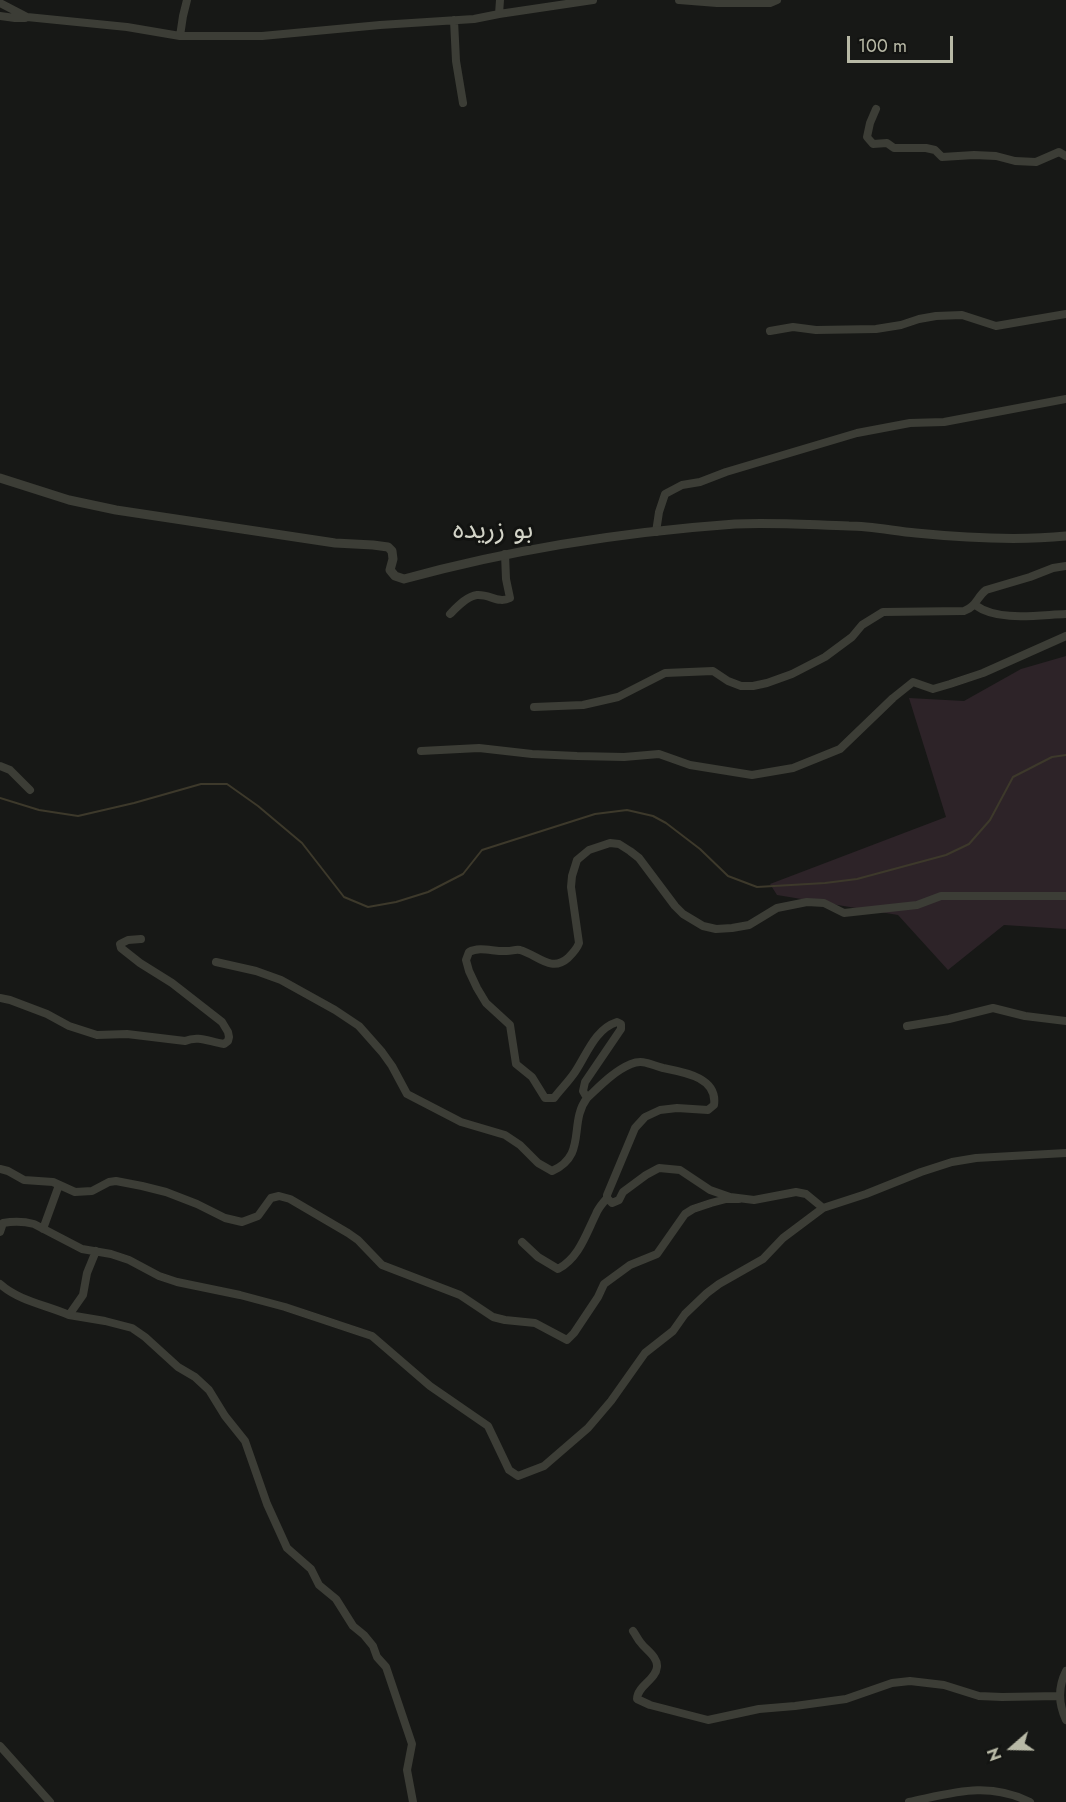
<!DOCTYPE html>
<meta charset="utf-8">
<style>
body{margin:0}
#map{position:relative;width:1066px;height:1802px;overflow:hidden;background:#171816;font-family:Jost,sans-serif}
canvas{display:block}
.north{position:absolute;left:982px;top:1718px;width:60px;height:60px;-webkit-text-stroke:4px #121311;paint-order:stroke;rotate:250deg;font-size:16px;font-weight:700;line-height:24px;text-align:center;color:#b8b9a6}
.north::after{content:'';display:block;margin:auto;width:21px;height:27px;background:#b8b9a6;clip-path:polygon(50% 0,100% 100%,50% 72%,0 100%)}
.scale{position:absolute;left:847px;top:36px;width:106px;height:27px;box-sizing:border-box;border:3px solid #b8b9a6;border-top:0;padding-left:8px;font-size:18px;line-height:21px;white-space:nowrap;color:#b8b9a6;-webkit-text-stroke:4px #121311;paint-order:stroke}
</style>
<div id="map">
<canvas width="1066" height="1802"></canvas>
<div class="north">N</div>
<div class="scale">100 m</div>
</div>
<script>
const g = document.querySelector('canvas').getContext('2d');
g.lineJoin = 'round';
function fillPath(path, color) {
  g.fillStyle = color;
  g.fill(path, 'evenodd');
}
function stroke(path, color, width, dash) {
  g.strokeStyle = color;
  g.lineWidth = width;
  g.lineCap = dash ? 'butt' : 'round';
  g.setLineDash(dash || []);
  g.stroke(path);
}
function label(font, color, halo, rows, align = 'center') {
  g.font = font + ' Jost,"Noto Sans Arabic",sans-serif';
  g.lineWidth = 6;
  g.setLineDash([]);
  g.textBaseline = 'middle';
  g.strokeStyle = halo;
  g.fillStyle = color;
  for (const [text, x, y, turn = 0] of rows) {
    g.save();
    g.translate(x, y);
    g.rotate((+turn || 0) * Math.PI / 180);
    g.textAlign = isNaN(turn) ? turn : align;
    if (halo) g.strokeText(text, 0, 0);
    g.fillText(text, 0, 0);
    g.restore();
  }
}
const green = new Path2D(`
 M1066,656V929L1004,925L948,970L898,915L777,895L770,884L946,817L909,698L964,701L1021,669Z`);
const stream = new Path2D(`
 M0,798L39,810L78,816L134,803L201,784H227L258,806L302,843L344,897L368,907L396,902L428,892L463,874L482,850L595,814L627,810L653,816L666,823L700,849L728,876L757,887L825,883L857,879L946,855L969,844L990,820L1013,777L1052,757L1066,755`);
const minor = new Path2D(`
 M679,0L717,3H770L777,0
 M0,3L27,17L127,27L180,36H262L380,25L474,19L499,14L593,0
 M499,14L500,0
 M0,16L15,18H25
 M454,20L456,61L463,103
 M180,36L183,16L187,0
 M876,109L870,123L867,137L873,144L887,143L894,148H926L935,150L942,157L974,155L996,156L1015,161L1036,162L1059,152L1066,156
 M770,331L793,327L816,330L876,329L901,325L919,319L936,316L962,315L996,326L1066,314
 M656,532L659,512L665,494L682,485L700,482L726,472L857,433L910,423L944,422L1066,399
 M975,605C998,622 1038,615 1066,614
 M450,614C457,607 467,596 477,595C490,594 498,604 510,598L506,579L505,554
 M534,707L583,705L618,697L665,673L713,671L728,681L741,686H753L767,683L792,674L825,657L852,637L862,625L883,612L964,611C976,607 977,597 986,590L1030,577L1053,568L1066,566
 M421,751L479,748L532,754L577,756L624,757L659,754L690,765L752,775L793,768L840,749L893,698L913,682L933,689L950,684L983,673L1066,636
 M0,766L10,770L30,790
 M216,962L256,971L281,980L335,1010L359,1026L382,1052L392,1066L407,1094L461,1122L505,1135L520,1145L538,1163L552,1171C588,1155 568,1123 587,1098L583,1091L585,1082L621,1029V1024L617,1022C595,1029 587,1054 575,1072C569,1081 561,1089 554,1098H545L532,1077L516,1064L510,1025L486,1003L477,988L469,971L466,960L469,952C480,946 494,952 507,951C512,951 516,949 520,950C538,955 551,973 568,958C572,954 577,949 579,943L571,887L572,876L577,860L589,850L610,843L619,844L630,851L639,858L675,906L683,914L703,926L716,929L732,928L749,925L777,908L807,902L824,903L844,913L917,905L941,896H1066
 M0,998L10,1000L47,1014L69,1026L97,1035L127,1034L185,1041C199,1035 209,1042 224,1044L228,1041L229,1037L228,1032L222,1022L172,983L140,963L121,948L120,944L128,940L141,939
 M907,1026L949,1019L993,1008L1025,1016L1066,1021
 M587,1098C600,1086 614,1071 631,1064C643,1059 651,1065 663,1068C683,1072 718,1077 714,1105L708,1110L677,1108L660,1110L645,1117L635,1128L607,1195V1198L612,1203L619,1200L623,1192L646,1175L659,1168L680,1170L710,1190L730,1197L754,1200L796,1192L806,1194L823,1208
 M0,1169L8,1171L24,1180L53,1182L75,1192L92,1191L109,1182L116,1181L142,1186L166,1192L197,1204L225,1218L242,1222L258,1216L271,1198L279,1196L290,1199L348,1233L358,1240L382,1265L460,1295L493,1317L505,1320L535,1323L567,1340L574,1333L598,1297L604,1284L630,1265L657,1254L685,1214L693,1209L711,1203L726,1199H739
 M43,1229L59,1185
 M0,1232L3,1223C14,1221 23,1221 34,1224L82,1249L111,1254L129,1260L159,1276L177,1282L240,1295L285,1307L372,1336L430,1386L488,1426L509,1470L518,1476L544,1466L588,1428L611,1401L645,1353L673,1331L685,1314L707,1293L719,1284L763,1259L783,1238L823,1208L866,1194L921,1172L952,1162L976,1158L1066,1153
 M522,1242L538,1257L558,1269C579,1258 586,1234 596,1214C598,1208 603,1203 607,1198
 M0,1284C19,1301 46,1305 69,1315L83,1295L87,1273L96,1251
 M69,1315L105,1321L132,1328L145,1337L178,1367L195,1377L209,1390L225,1416L245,1441L267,1504L287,1548L311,1569L319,1585L336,1599L353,1626L364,1635L373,1646L377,1657L386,1667L412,1744L407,1770L413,1802
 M633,1631C636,1635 638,1640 641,1643C646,1650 658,1657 657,1667C656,1680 637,1686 637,1699L650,1705L708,1720L759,1709L795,1706L846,1699L892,1683L910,1681L944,1685L979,1696L1002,1697L1060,1696
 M1066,1671C1058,1687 1058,1703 1066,1720
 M0,1746L50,1802
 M909,1802C953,1793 987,1781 1030,1802`);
const tertiary = new Path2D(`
 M0,478L69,500L116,510L335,543L373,545L388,547L392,551L393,559L390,570L395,576L404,579C513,549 623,532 735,524C772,522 812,525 849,526C871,526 894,531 916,533C966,538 1016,541 1066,536`);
const quarterNames = [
 ["بو زريده",493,531]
];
fillPath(green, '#2d2328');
stroke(stream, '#3d392b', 2);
stroke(minor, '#3c3d36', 8);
stroke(tertiary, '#3c3d36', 9);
label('27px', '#d3d4c8', '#121311', quarterNames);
</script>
